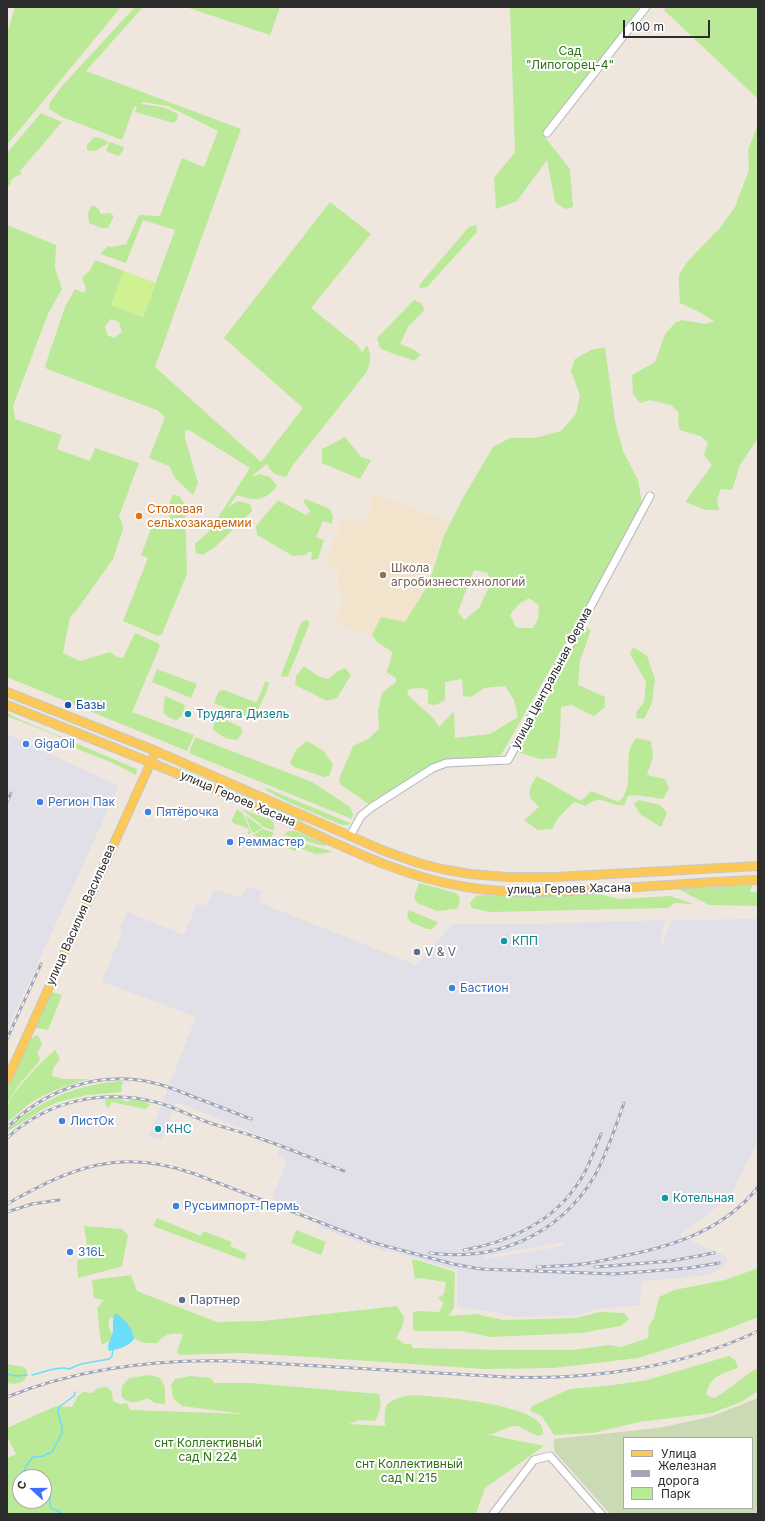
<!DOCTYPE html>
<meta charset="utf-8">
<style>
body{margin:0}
#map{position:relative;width:765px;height:1521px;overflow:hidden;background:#efe7de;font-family:Inter,sans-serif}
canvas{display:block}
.frame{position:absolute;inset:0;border:8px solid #2d2d2d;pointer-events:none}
.legend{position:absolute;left:623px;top:1437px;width:130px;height:72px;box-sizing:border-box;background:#fff;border:1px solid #ababab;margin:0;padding:5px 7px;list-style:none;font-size:12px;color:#2d2d2d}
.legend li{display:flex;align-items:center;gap:8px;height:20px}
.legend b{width:20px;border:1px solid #ababab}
.north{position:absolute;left:12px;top:1469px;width:40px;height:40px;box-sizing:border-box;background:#fff;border:1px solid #ababab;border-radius:50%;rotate:291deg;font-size:11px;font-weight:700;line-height:16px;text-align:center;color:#2d2d2d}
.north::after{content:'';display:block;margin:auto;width:14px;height:18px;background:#3c6fff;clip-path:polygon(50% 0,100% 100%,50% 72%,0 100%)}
.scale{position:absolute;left:623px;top:20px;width:87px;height:18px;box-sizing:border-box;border:2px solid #2d2d2d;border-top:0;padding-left:5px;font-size:12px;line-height:14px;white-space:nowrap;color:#2d2d2d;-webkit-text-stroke:3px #fff;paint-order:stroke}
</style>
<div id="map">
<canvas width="765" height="1521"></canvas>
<div class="frame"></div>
<ul class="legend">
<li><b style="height:5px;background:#fcc857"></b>Улица</li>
<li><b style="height:5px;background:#a0a6b8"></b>Железная дорога</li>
<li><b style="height:11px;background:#bae997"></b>Парк</li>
</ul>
<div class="north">С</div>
<div class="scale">100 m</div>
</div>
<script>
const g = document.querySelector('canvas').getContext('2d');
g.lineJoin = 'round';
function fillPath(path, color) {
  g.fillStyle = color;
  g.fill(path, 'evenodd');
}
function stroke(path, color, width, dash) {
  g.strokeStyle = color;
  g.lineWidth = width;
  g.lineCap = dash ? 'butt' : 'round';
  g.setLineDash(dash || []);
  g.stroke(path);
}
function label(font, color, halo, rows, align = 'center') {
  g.font = font + ' Inter,sans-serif';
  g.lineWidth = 4;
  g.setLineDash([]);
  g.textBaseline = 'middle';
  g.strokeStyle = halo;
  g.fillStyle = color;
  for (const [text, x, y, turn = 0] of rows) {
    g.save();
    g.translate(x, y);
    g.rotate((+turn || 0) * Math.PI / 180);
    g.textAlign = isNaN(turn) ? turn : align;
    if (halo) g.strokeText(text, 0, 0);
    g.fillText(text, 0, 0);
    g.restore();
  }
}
const industrial = new Path2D(`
 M7,734L119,786L7,1030Z
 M247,887L262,891L258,902L416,965L452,924H531L665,920L661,935V947L672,920L758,919V1140L729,1198L679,1235L725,1256L727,1262L713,1274L682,1278L642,1281L640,1305L596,1309L578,1315L516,1317L494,1312L457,1307V1270L388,1250L387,1252L318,1227L321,1218L272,1199L287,1161L277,1156L282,1144L176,1102L161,1140L149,1136L196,1017L103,982L102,980L122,933L119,931L127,912L184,935L197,903L207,906L214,889L241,898ZM563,1242L564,1246L486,1259L485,1256Z`);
const education = new Path2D(`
 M375,494L449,522L399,646L335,623L344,600L337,588L339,570L325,565L343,517L364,523Z`);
const green = new Path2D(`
 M15,7H121L7,145V34Z
 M135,7H143L86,71L241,129L155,367L261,462L303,408L224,338L330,202L371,234L311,308L357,345L362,352L367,345C372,358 371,361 366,373L293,465L286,477C277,476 271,473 267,464L251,477L260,474L270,477L277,486C264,502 256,501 237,495L228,507L238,501L250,504L252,511L216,546L203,555L196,553L195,544L210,530L250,468L189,430H185V438L198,483L193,495L175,478L169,466L149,458L165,417L157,410L47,369L45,366L65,307L75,289L84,293L86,288L82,278L90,270L95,260L124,271L111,305L143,317L175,230L143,220L126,263L100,254L108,246L112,247L126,244L139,215L160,216L182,158L204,167L218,131L168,106L143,102L141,104L163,107L178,114L177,120L174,123L135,112L137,106L134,107L122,140L62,117L49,109L50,102L62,86ZM111,319L119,322L122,332L114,338L107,335L105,326Z
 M186,7H280L270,35Z
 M510,7H640L543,135L570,169L573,207L565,209L555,202L547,160L517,201L496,209L494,178L515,152Z
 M666,7H758V99L664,10Z
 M41,113L62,122L20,171L22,174L14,177L10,182L11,184L7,186V153Z
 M758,125V438L740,465L732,490L721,489L717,499L719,510H706L685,502L712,465L704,455L708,442L700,436L680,430L678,423L679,413L671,405L650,400L640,403L633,394L632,375L655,362L665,334L676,322L682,320L706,324L714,321L697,311L680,303L679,289V275L687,262L719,229L735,207L749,170L748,150Z
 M94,137L103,139L109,143L110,142L124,147L123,151L118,156L106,151L109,143L95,151L87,150V145Z
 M92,205L98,208L101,214L109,213L114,216L108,228H101L89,223L88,213Z
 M7,225L56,245L55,268L62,289L48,314L13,406L15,419L62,435L57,449L90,461L95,448L139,463L119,516L122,523L123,529L113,559L76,611L70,617L63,653L80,661L110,652L117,657L123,658L135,633L158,643L160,646L132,712L194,735L187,751L7,677Z
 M476,225L477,232L427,287L419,288L420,284L469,227Z
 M414,300L421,303L425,310L408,327L400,344L413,349L421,355L414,361C403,356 391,354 380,348L377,338Z
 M605,347L615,421L623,451L638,480L642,504L617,553L501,755L465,760L433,767L370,805L340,784L339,779L353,746L368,739L379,729L378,711L382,693L396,682V678L386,672L390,663L392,652L377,642L372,635L381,617L405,622L429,583L444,535L463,498L493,447L510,438H535L561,431L576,414L580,395L571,371L575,359L591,350ZM474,570L488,573L489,587L479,608L464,620L458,611ZM529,598L539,606L538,619L533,628H522L516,627L510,615L519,604ZM462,679L463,696L471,697L484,688L505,686L514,700L518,717L490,734L455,738L454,711L439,727L434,719L407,694L409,689L422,688L428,690V704L436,705L445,700V682Z
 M345,437L361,457L371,460L360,479L322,463V449Z
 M173,494L180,497L185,505L187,574L162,634L158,636L123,621L148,558L141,555L152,526L164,530L170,516L165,514Z
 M306,499L330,509L333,516L332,524L323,521L316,537L324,540L318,559L311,560L312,552H308L306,555L293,556L257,535L256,526L278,500L306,515L310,511L303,501Z
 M306,620L309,621V625L288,676L284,677L281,676L283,670L301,623Z
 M582,627H585L591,630L580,661L578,685L605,697V707L594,716L572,705L561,707L560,737L556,758L540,759L518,752V745Z
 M633,647L647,656L655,679L652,703L644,719L636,718L637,711L644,702L646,682L630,654Z
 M304,666L318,676L328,679L338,671L345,668L351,675L337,698L327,701L295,685L296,676Z
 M157,669L197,684L191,698L152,682Z
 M265,682H269L267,691L255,715L249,717L214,703L219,691L224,690L255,702L257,701Z
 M165,696L185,705L182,715L176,721C160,713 163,713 165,696Z
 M7,712L14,717L137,769L136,775L113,763L70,746V741L7,716Z
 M221,718L241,727L242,733L237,740L225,738L213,730L215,719Z
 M195,737L312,782L350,807L353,814L352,819L189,753Z
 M636,738L651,741L653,757L647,775L665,779L669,788L663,799L635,795L628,796L624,805C608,807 601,792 586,806L574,802L558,818L552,829L538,830L524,820L539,807C537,804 533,802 531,799C527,791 532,783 537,776L581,801L591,791L619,802C634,786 625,768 630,749C631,745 634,741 636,738Z
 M307,741L324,751L333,765L329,776L324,777L294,767L290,763L296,750Z
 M180,768H181L304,821L303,822Z
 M266,788L350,823L349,825H342L288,802L266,790Z
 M639,800L660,805L667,813L661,827L641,815L634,804Z
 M237,809L243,813L251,832L250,834H248L249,829L231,822Z
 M241,809L271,820L274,824V831L264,827Z
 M245,815L263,828L253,833Z
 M263,829L274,833L271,837L266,840L253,835Z
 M288,831H295L326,844L325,846L320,845L284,835Z
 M282,837L334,852L316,854L299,848L295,851L282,846L281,840Z
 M419,883L456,893C461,898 461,904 456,909L437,911L417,903L414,897Z
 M752,885L750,892H758V906L709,905L678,889Z
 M598,894L620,899L670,896L693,904L675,903L668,908L490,912L472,908L470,903L475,897L480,895L539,896Z
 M409,910L437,922L438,923L432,929H427L410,922L407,915Z
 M52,992L62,995L48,1030L36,1028V1025Z
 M36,1035L39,1037L42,1045L37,1053L40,1058L38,1063L18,1086L7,1104V1088L18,1068L21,1057L30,1040Z
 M55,1050L60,1059L54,1067L52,1076L63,1079H90C70,1084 46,1092 29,1104C21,1110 15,1117 7,1122C7,1118 6,1111 7,1107C13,1090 41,1062 55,1050Z
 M120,1081L123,1082V1084L121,1086L122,1092L87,1095L58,1102L43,1109L7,1132C10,1125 19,1119 25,1115C57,1093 82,1085 120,1081Z
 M106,1098H119L126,1102C132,1098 145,1099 150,1105L145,1109L111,1102L110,1107L107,1108L105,1101Z
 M157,1218L201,1236L203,1231L232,1242L230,1246L247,1254L244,1260L153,1226Z
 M84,1226L122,1229L128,1235L122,1266L120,1267L78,1278L77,1260L89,1258Z
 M296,1230L326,1242L321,1255L291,1243Z
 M412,1260H417L455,1272L454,1308L448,1316L476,1314L503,1320L576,1318L600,1312L624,1313L629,1319L621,1326L581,1333L490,1337L462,1331H415L413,1328V1312L418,1311L439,1312L444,1303L438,1298L444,1294L446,1282L419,1278L415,1279Z
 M758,1268V1317L720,1332L638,1358L553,1368L484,1369L296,1356L241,1353L179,1355L177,1352L183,1334C170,1333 167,1333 157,1343C126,1345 133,1328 111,1317C106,1324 109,1330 115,1337L102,1345C99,1335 99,1319 97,1308L104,1300L94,1298L92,1280L131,1275L137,1291L217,1322L262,1321L397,1306L404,1317L403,1325L396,1338L405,1344H411L413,1348L504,1350H572L609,1345L621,1347L648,1338L649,1325L654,1318L659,1297L674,1290L725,1280Z
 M729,1356L735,1360L738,1368C721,1374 710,1376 706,1395L714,1398C730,1390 742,1376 758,1368V1391L741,1402L712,1413L639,1422L593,1433L554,1435L542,1416L532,1412L530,1409L532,1406L570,1389L613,1385L647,1380Z
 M7,1364L24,1367L27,1371C27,1383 18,1385 7,1383Z
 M150,1375L160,1378L165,1387V1404L155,1403L147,1398C138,1403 128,1405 121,1396L122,1386L129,1378Z
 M190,1376L211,1378L214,1383H251L379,1394C382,1404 380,1413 375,1421L359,1420L349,1424L385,1426C385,1419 383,1407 389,1403C394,1399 401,1397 406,1396C417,1394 430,1397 440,1397C458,1399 549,1407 543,1434L538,1436L518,1426H512L492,1434H485L544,1446L485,1488L476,1514H7V1458L16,1454L7,1437V1428L56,1406L72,1407L78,1396L83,1392L92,1393L98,1388L107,1387L112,1392L113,1401L120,1404L127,1403L130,1410L245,1414L182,1406L173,1398L171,1385L175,1379ZM20,1477H44V1501H20Z`);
const cemetery = new Path2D(`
 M758,1398V1514H610L554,1451V1439L658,1428L710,1417ZM624,1438H752V1508H624Z`);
const pitch = new Path2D(`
 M124,271L156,283L143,317L111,305Z`);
const water = new Path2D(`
 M115,1314H117C126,1321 132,1327 134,1339C128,1347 119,1349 109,1351C106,1344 112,1338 113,1331C113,1324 112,1322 115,1314Z`);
const stream = new Path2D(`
 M7,1374L16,1376L27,1375
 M32,1375C42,1373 60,1365 69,1369L81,1364L109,1359L112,1356L113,1350
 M33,1477L24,1472L26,1466L33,1457L43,1456L52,1452L62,1433V1427L58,1412L59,1407L74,1396L75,1392
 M44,1481L46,1482L50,1492V1507L63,1514`);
const minor = new Path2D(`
 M547,133L646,7
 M350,836L361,816L372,807L433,768L446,763L508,760L650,496
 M493,1514L534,1460L550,1456L601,1514`);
const major = new Path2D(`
 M7,692L156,751L382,850L418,863L442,869L470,874L507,877H555L758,866
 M7,705C93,739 179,773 263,810C329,839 394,876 466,887C506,894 547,892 588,890C645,887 701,882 758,880
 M7,1080L156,751`);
const rail = new Path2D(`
 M7,802L11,793
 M7,1039L41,964
 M7,1128C45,1089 100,1070 154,1083C168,1086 181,1092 194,1097C213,1104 232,1112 251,1119
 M7,1138C48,1100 106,1088 159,1103C176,1108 191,1116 207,1122C225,1128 242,1132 259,1138C288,1148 316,1160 344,1171
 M7,1204C72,1167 121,1147 195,1174L371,1242L453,1264L481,1269L614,1274L689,1268L719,1263
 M7,1212L32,1204L59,1200
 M464,1250C505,1243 549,1224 574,1189C587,1173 593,1153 601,1134
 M430,1253C496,1262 559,1235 594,1177C607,1154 615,1128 624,1103
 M537,1267C553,1266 568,1266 583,1264C598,1262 613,1258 628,1255C677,1245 726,1228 758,1187
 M595,1267L671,1261L714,1253
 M7,1397C79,1368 156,1359 233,1361L506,1377C591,1380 681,1368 758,1331`);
const markers = [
 [139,516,4,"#e8710a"],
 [383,575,4,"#8d6e63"],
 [68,705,4,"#1a4fb4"],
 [188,714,4,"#0f9aa8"],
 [26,744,4,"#3f7fe0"],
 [40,802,4,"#3f7fe0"],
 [148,812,4,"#3f7fe0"],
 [230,842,4,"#3f7fe0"],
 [504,941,4,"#0f9aa8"],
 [417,952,4,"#5c6f8a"],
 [452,988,4,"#3f7fe0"],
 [62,1121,4,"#3f7fe0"],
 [158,1129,4,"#0f9aa8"],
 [665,1198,4,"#0f9aa8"],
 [176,1206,4,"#3f7fe0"],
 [70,1252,4,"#3f7fe0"],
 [182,1300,4,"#5c6f8a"]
];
const parkNames = [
 ["Сад",570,51],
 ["\"Липогорец-4\"",570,65],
 ["снт Коллективный",208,1443],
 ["сад N 224",208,1457],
 ["снт Коллективный",409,1464],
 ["сад N 215",409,1478]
];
const foodNames = [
 ["Столовая",147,509],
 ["сельхозакадемии",147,523]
];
const educationNames = [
 ["Школа",391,568],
 ["агробизнестехнологий",391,582]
];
const streetNames = [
 ["улица Центральная Ферма",552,678,-62],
 ["улица Героев Хасана",238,799,23],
 ["улица Героев Хасана",569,889,-1],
 ["улица Василия Васильева",81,915,-66]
];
const transitNames = [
 ["Базы",76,705]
];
const cultureNames = [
 ["Трудяга Дизель",196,714],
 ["КПП",512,941],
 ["КНС",166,1129],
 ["Котельная",673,1198]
];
const shopNames = [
 ["GigaOil",34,744],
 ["Регион Пак",48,802],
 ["Пятёрочка",156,812],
 ["Реммастер",238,842],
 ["Бастион",460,988],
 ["ЛистОк",70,1121],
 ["Русьимпорт-Пермь",184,1206],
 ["316L",78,1252]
];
const serviceNames = [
 ["V & V",425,952],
 ["Партнер",190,1300]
];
fillPath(industrial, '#e1dfe7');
fillPath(education, '#f2e3cd');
fillPath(green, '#bae997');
fillPath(cemetery, '#cadab4');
fillPath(pitch, '#d0f192');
fillPath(water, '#6adef8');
stroke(stream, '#6adef8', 1.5);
stroke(minor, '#b2b6c1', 9);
stroke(major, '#c8c8c8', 10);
stroke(minor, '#fff', 7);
stroke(major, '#fcc857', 8);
stroke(rail, '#a0a6b8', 3);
stroke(rail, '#fff', 1.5, [4.5]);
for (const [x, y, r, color] of markers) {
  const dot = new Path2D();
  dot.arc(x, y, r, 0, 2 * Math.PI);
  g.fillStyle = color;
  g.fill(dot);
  stroke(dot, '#fff', 1.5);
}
label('12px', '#2f7215', '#fff', parkNames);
label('12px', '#c56008', '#fff', foodNames, 'left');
label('12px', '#785e54', '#fff', educationNames, 'left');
label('12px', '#2d2d2d', '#fff', streetNames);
label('12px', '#164399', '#fff', transitNames, 'left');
label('12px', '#0d838f', '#fff', cultureNames, 'left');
label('12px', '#366cbe', '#fff', shopNames, 'left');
label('12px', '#4e5e75', '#fff', serviceNames, 'left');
</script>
